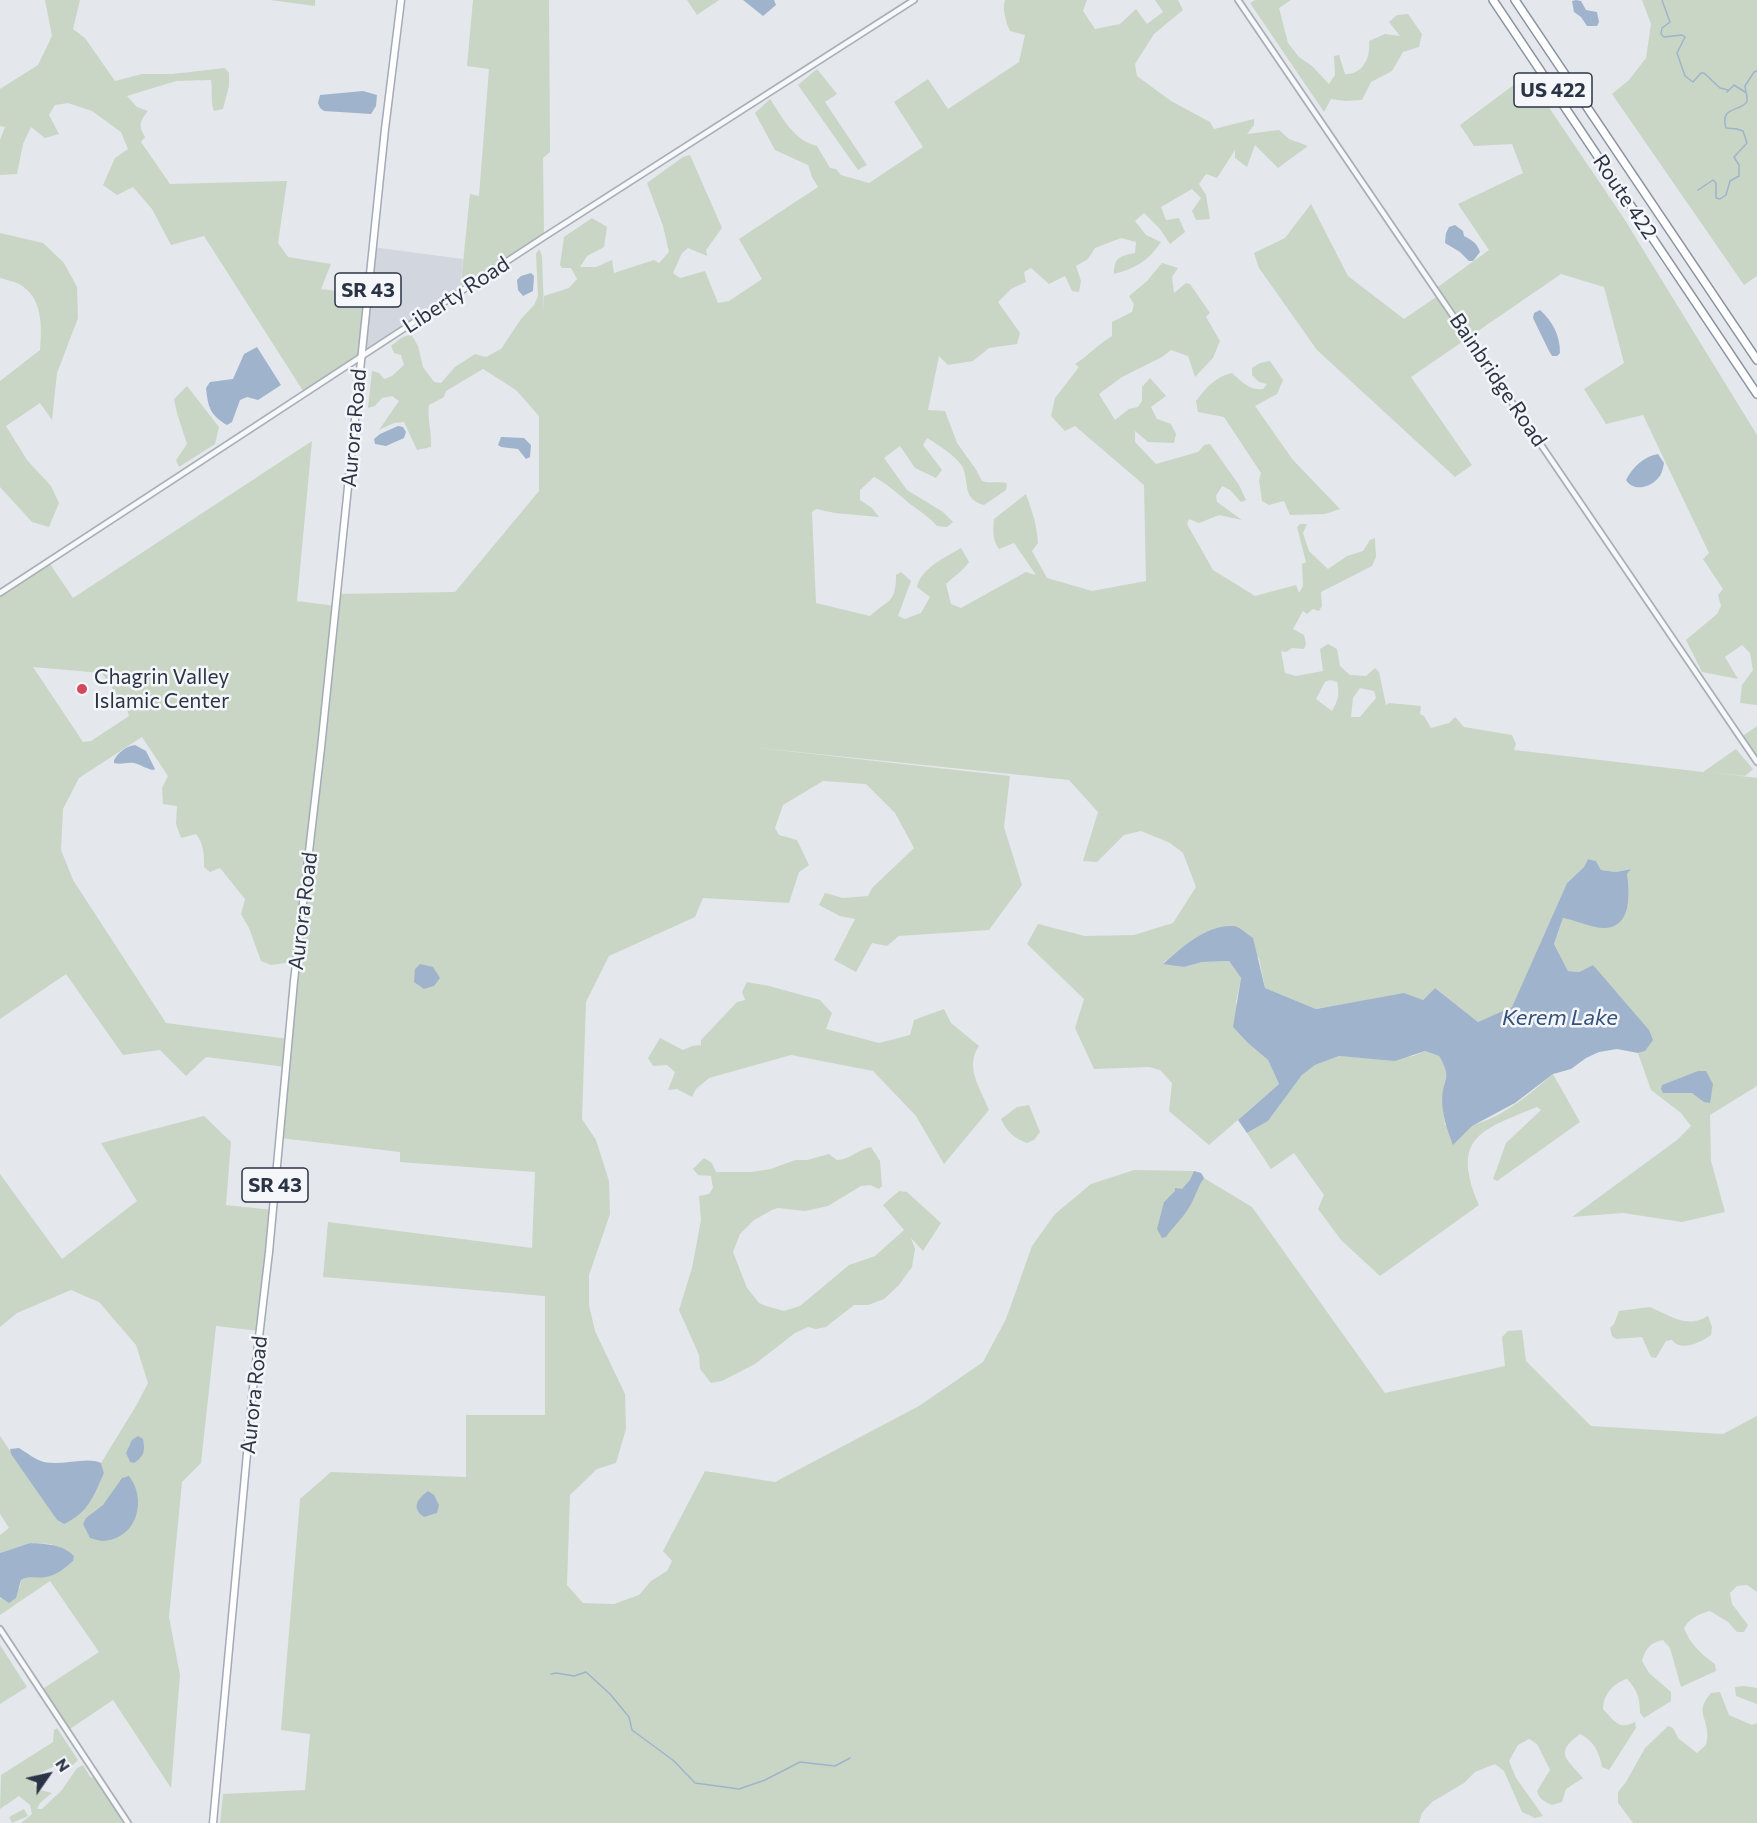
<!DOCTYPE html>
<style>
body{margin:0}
#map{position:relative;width:1757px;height:1823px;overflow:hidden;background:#e4e7ec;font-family:Commissioner,sans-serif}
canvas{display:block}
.north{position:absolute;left:18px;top:1745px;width:60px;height:60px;-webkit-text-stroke:4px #f4f6f9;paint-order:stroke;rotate:56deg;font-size:16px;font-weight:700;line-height:24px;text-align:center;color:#2b3445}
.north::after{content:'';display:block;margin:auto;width:21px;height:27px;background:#2b3445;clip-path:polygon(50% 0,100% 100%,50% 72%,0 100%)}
</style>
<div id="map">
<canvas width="1757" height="1823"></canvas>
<div class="north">N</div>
</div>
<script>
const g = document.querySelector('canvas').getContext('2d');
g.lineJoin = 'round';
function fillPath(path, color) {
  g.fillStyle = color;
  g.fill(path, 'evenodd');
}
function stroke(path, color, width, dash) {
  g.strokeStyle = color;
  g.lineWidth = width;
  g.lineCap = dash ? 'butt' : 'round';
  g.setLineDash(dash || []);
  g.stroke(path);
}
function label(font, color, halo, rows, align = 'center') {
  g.font = font + ' Commissioner,sans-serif';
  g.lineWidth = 5;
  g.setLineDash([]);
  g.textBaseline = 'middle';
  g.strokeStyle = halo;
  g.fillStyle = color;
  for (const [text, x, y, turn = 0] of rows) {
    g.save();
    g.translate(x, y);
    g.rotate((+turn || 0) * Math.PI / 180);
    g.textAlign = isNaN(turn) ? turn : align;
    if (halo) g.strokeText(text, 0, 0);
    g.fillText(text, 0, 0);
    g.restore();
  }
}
const built = new Path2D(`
 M372,247L463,259L460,292L361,357Z`);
const green = new Path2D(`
 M45,0H80L73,29L85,38L115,81L142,74H172L225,68L229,73V86L223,109L214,111C210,100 213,91 211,80L176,81L127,96L137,107L148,111C140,121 138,125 145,137L141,142L170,184L287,181L278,243L288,257L331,264L321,289L367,295L361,357L305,394L204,236L171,245L152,209L133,187L117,195L103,185L115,158L128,149L121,132L92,111L68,103L55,105L49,115L59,134L45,138L31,127L23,144L17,174L0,175V140L5,127L0,126V89L38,65L52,36Z
 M270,0H315V6Z
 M473,0H549L550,152L543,158L544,237L460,292L470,194L479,196L489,69L467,66Z
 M687,0H719L697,15Z
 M1005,0H1087L1083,11L1095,29L1120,24L1136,9L1147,24L1163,12L1155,0H1178L1183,10L1154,34L1135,64L1137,76L1171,101L1210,122L1214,129L1254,119V125L1247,134L1279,130L1289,139L1308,146L1278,168L1255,145L1247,167L1235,158V150L1217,178L1206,174L1199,184L1206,195L1210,219L1196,220L1192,211L1201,198L1192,189L1161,207L1166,220L1179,218L1185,232L1170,244L1160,229L1144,213L1135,221L1146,235L1161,242C1148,261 1136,268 1114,274C1114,257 1120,256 1135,253L1136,242L1121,238L1095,248L1088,259L1076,266L1081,281L1079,292L1072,291L1065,276L1049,284L1031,268L1024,272L1026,282L1011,289L998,302L1020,333L1017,344L989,348L973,361L948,365L939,356L928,410L945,411L957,443L975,468L982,481C991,484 998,481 1007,483L1006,490L984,505C961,499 970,481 962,466C956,456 937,444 927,438L923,445L942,470L936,478L915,468L900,446L884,458L907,490L943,512L953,522L947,527L937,526C929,517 920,511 910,504C898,494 888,484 874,477L860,490V500L872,508L879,517L835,513L816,509L812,512L816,603L870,616C889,599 896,603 896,575L901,572L911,581L898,616L905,619L921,613L930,597L917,587C921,568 946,557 961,548L969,562C963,571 954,576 946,584L951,604L961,608L1026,572L1036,575L1014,543L999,549C992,540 993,529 994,519L1026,494C1032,511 1037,525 1038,543L1032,551L1047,578L1092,591L1146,581L1144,485L1075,426L1065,431L1051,416L1055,398L1079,367L1075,364C1088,356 1098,344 1112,336V322L1132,312L1134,304L1129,296L1147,281L1162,263L1178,268L1172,277L1174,293L1186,283L1190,284L1210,313L1206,317L1220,341L1213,358L1195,377L1188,356L1171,350L1162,357L1122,377L1099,394L1115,420L1129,409L1138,407L1142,401V387L1150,378L1166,396L1151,407L1157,419L1171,424L1176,434L1174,443L1148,442L1135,431V442L1156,464L1198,452L1204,445L1210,444L1239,485L1246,500L1241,502L1230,490L1222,486L1216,496L1217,502L1242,520L1219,515L1199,523L1189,519L1187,524L1213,570L1255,596L1296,585L1299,593L1303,586L1302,564L1306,562L1297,527L1300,524H1307L1303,533L1309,551L1328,569L1347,556L1363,551L1370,540L1375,538L1376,557L1372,566L1321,592L1322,606L1319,611L1313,609L1307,614L1303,611L1293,629L1304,635L1306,644L1304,649L1292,648L1286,652L1281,651L1285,673L1296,676L1323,671L1320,649L1328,644L1337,649L1340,666L1350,675L1366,676L1375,668L1379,672L1386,705L1389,703L1421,706L1420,714L1424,716L1431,728L1449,723L1455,717L1464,727L1512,735L1516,744L1514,750L1703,772L1736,749L1753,769L1745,776L1710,772L1757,778V1086L1710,1115L1711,1161L1725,1212L1682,1222L1623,1213L1572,1217L1677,1140L1691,1126L1681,1113L1651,1090L1638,1053L1645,1051L1604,980L1593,965L1579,972L1568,971L1554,944L1563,918L1616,925C1631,909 1630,895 1627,874L1630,869L1616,872L1601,870L1596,861L1588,859L1584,867L1567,883L1512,1008L1478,1022L1435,988L1423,1000L1403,994L1316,1009L1265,988L1259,958L1216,928L1195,939L1163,963L1184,967L1202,962L1229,961L1241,978L1236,1002L1249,1044L1268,1060L1279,1084L1209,1145L1169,1111L1172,1083L1160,1070L1149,1067L1094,1069L1075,1028L1084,999L1027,944L1038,924L1085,936L1134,935L1173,923L1196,887L1183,853L1170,843L1141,831L1124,835L1097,862L1083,861L1098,812L1069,780L750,747L1010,776L1004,827L1022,885L989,930L899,936L887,946L872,943L856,972L834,960L855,919L840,916L819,905L825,893L843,898L868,896L872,888L914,848L895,813L866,784L823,781L783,805L775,828L779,835L797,840L809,865L799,872L789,903L703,898L695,917L609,956L586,1002L582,1119L596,1140L609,1181L610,1214L589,1275V1305L595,1331L625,1394L626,1429L616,1463L597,1469L570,1495L567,1585L583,1603L614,1604L639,1595L651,1581L667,1571L672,1561L663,1551L705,1471L775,1482L919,1406L983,1362L1006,1319L1032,1246L1055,1214L1091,1184L1134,1170L1194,1171L1201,1173L1204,1178L1252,1207L1385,1393L1505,1366L1502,1337L1508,1331L1522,1330L1526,1361L1591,1426L1723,1434L1757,1416V1592L1747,1585L1737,1586L1730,1593L1732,1604L1748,1625L1744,1632H1737L1728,1622L1710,1611C1699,1614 1690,1618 1684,1628C1690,1644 1701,1654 1715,1664L1716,1671L1681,1687L1670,1648L1663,1640C1651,1642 1645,1649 1642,1661L1649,1673L1671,1692V1701L1644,1718L1640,1713C1640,1698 1637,1689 1627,1679C1614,1683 1603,1694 1603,1709C1614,1720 1618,1731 1635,1722L1636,1728L1609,1770L1602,1767C1599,1752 1594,1741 1580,1734C1554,1753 1566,1758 1583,1778L1566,1789L1562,1802L1552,1805C1545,1802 1539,1799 1537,1791L1550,1770L1537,1744L1529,1739L1518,1745L1509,1761L1516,1778L1543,1816L1535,1818L1522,1812L1504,1771L1495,1764L1475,1772L1464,1783L1432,1802L1422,1813L1419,1823H220L223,1794L305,1790L310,1734L281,1730L300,1499L331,1472L466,1477V1415H545V1296L323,1277L328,1222L532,1248L535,1172L400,1162V1152L280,1138L286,1067L206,1057L186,1076L160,1050L123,1055L66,974L0,1019V593L48,561L73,598L312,441L297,601L336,606L337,594L455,592L539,491V416L516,390L483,369L446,391L444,397L429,405C427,419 432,432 431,447L417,450L404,422L394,423L379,430L399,401L392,396L382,398L375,406L368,408L372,371L379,373L384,379L392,376L404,365L401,355L394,353L391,346L401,338L411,334L418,346L423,367L434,382L441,383L455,367L475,354L486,357L501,349L521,319L534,305L538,296L536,254L539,249L542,256L544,312V296L569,288L577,279L571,268H562L560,265L564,237L592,218L607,227L604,247L587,256L580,267H596L612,260L614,273L654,260L659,263L669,252L663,226L647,183L683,157L690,155L722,228L706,250L707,256L688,248L682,253L673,273L680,278L705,271L718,303L729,301L762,279L739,239L818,187L812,177L808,165L775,150L755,113L770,99C782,117 794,141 817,146L830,168L836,169L841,175L869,183L923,147L894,102L928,79L948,109L1019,62L1025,35L1010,31C1006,23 1002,8 1005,0ZM33,667L102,673L127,710L129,716L91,741L83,742ZM1330,680L1337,682C1340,693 1338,701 1332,711L1316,699L1325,682ZM1360,688L1374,691L1376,698L1360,717H1351L1353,698ZM142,737L168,776L162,788L163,804L177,806L176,824L181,838L196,834C204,844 204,855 204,867L210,872L220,868L245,899L241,914L249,928L261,961L271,965L293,962L297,933L289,1039L166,1023L73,880L61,850L63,809L79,778Z
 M1255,0H1291L1279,8L1288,43L1299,57L1312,66L1329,84L1335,75L1334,56L1339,55L1345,74C1363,75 1371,57 1369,41L1385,34L1400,36L1389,22L1397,15L1408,14L1422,34L1419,47L1403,52L1392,71L1371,82L1362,100L1346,101L1331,99L1324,112L1250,3Z
 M1642,0H1757V276L1744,285L1612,94L1629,80L1646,58L1651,24Z
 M817,69L837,94L825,102L867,165L858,170L798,85Z
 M1527,75L1623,217L1757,435V705L1740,703L1742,685L1753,670L1750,653L1742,645L1725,657L1738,679L1702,672L1686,640L1717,614L1721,606L1718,595L1723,589L1703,559L1709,553L1643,415L1606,424L1584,389L1624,363L1604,287L1561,274L1411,377L1472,465L1455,477L1317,350L1259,268L1254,253L1285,238L1311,204L1348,276L1404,319L1439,295L1435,289L1489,250L1458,204L1523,173L1512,144L1474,146L1460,125Z
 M0,233L43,243L64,263L77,287L78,318L57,373L52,420L40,403L6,426L27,460L51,486L59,503L49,527L32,522L0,487V381L40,350C42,327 43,297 19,284C13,281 6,280 0,278Z
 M1270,361L1283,380L1277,394L1255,406L1293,460L1340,509L1325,514L1290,515L1284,501L1269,505L1262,501L1259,480L1261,473L1224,417L1198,412L1196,401C1207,387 1215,377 1232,373C1241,381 1249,391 1263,389L1267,384L1259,382L1252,375V368L1260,363Z
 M187,386L219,427L215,444L179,467L176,460L187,444L177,413L174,399Z
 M1757,726V762L1741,737Z
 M747,982L769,986L820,1000L832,1013L826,1029L879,1043L910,1035L914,1020L944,1009L951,1023L979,1046C964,1067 981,1089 989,1110L944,1164L916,1116L873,1071L791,1055L709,1078L696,1089L692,1097L677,1089L668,1090L675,1072L667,1065L653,1066L648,1058L660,1038L683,1050L692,1046L701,1045V1040L737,1002L745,1000L742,992Z
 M1425,1051L1439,1056L1447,1070L1442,1098L1445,1125C1454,1125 1465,1128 1473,1125C1503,1117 1530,1094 1553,1074L1580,1122L1497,1181L1493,1179L1506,1143L1541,1110L1537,1107C1481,1130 1450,1137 1479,1205L1380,1276L1341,1240L1318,1209L1324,1195L1294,1153L1271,1169L1247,1133L1268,1121L1302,1075L1315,1065L1339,1056L1380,1059L1413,1056Z
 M1029,1105L1040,1132L1034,1140L1027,1143C1015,1139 1006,1131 1001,1119L1017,1107Z
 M204,1116L231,1142L226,1205L273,1210L260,1331L216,1326L201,1463L182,1482L169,1617L180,1675L171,1788L113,1700L67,1731L41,1690L99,1652L50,1581L0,1615V1597L1,1599L20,1587L21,1580L25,1577H46L52,1544L30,1543L0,1553V1535L9,1528L0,1514V1436L57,1520L64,1524L104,1473L101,1463L136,1406L148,1383L136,1345L99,1302L71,1290L17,1313L0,1327V1174L62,1259L137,1201L101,1143Z
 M871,1147L880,1161L882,1186L879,1189L870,1185L861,1186L828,1206L805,1211L778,1208L772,1210L754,1220L740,1234L733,1252L747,1288L759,1303L766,1306L784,1311L800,1306L849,1265L875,1256L904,1230L883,1205L899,1191L907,1192L941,1223L923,1251L911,1238L915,1249L912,1267L899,1285L884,1299L868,1305H854L826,1327L816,1329L808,1327L795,1333L755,1364L722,1381L711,1383L700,1369L699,1355L679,1310L692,1268L701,1220L699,1196L709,1194L713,1188L711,1176L698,1175L693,1169L704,1158L712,1163L716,1172H752L771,1169L795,1160H807L829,1154L837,1160C850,1160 858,1149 871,1147Z
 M1650,1307C1671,1316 1686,1329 1708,1316L1712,1327L1711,1335C1700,1343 1681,1352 1672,1340L1666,1341L1656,1358L1651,1357L1642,1337L1616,1339L1612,1336L1610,1328L1614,1324L1619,1311Z
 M0,1645L27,1687L0,1704Z
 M1744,1686L1757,1688V1704L1736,1696L1735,1687Z
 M1720,1692L1729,1715L1752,1725L1757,1723V1823H1633L1618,1803V1792L1626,1782L1645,1748L1668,1726L1673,1728L1678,1738L1697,1753L1706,1745C1707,1740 1708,1735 1707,1730C1704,1712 1697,1710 1711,1693Z
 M57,1728L78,1760L73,1765L62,1762L37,1775L34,1784L40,1790L52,1793L40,1803L37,1809H42L62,1790L77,1768L83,1765L91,1778L96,1775L123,1823H21L32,1814L30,1805L19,1796L0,1809L1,1775L53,1742L54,1730Z
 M24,1809L28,1816L12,1823L9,1817Z`);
const water = new Path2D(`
 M743,0H774L776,5L763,16Z
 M1576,0L1581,1L1586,10L1597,12L1599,22L1597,26H1587L1581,17L1574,12L1572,1Z
 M363,91L377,95L376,106L371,114L324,111L320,108L318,103L320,95Z
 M1455,225L1463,231L1464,236C1472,240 1477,243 1480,252L1473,261H1469L1460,252L1445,243L1446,233L1449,227Z
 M531,273L534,276L533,291L523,296L518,290L517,280L521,276Z
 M1540,310C1553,322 1560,335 1560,353L1557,356H1552L1549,351L1533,318L1534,313Z
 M257,347L281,385L258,400L247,397L240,400L232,422L227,425C210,415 208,407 206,388L210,382L233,379L244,354Z
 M398,426L403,427L406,432L404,438L386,446L375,444L374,439L380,434Z
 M501,437L524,438L531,445L530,457L526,459L518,449L501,447L498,445Z
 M1658,454L1664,463C1663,468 1662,474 1659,477C1651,488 1633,492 1626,480C1632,468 1644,456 1658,454Z
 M135,745L146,751L155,769L153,770C147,769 141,765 134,763C127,762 121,765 114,763V760C118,753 126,746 135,745Z
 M1588,859L1596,861L1601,870L1616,872L1631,869L1627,874C1630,892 1632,927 1605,928C1596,929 1574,920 1563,918L1554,944L1568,971L1579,972L1593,965L1649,1030L1653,1040L1645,1051L1638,1053L1617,1049L1599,1052L1586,1058L1571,1069L1553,1074L1515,1103L1472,1126L1453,1145C1447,1130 1442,1114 1442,1098C1444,1076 1452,1078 1439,1056L1425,1051L1395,1061L1339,1056L1315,1065L1302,1075L1268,1121L1247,1133L1238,1120L1279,1084L1268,1060L1249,1044L1233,1027L1241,978L1229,961L1202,962L1184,967L1163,964C1181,948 1207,924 1233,926C1239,926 1247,934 1253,938L1265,988L1316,1009L1404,993L1423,1000L1435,988L1478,1022L1512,1007L1567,883L1584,867Z
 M420,964L433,967L440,978L434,986L424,989L414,982L415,969Z
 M1698,1071H1706L1713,1084L1710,1103L1704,1102L1692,1093H1663L1661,1089L1662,1085Z
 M1194,1171L1201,1173L1204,1178C1197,1188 1195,1199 1188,1209C1182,1219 1173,1227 1166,1237L1162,1238L1157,1229L1164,1202L1175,1191V1188L1182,1189L1190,1180Z
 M138,1436L143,1439C145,1450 145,1456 134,1463L130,1462L126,1453L132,1440Z
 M19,1448C27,1453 36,1460 44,1462C63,1466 87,1456 101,1463L104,1473C93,1497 89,1512 64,1524L57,1520L11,1454L10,1449Z
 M129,1476C147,1499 138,1538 104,1541C100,1541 94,1539 90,1538L83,1524L86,1518L103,1505L122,1478Z
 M428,1491L434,1495L439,1505L437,1513L424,1517C411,1508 417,1499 428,1491Z
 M30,1543C46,1544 62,1544 74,1556L73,1561C65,1568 57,1575 46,1577C37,1579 29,1575 21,1580L16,1598L9,1603L0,1597V1553Z`);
const stream = new Path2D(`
 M1662,0L1670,22L1662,28L1661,34L1664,37L1682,35L1685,37L1677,53L1685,76L1693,82L1701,73H1704L1720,88L1728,90L1727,92L1734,85L1745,92
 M1698,190L1713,180L1716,183V198L1720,199L1726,195L1730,181L1739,176V165L1734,157L1747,143L1743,131L1737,129L1726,128C1719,105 1743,112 1747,101C1748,97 1745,90 1745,86L1754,72L1757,71
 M551,1674L556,1673L574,1676L586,1672L610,1694L629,1717L632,1730L674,1761L695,1783L739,1789L765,1780L800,1762L835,1766L850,1758`);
const minor = new Path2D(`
 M1238,0L1757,762
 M0,593L544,237L914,0
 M0,1629L128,1823`);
const major = new Path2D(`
 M213,1823L253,1388L269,1252L294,981L321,748L385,129L401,0`);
const highway = new Path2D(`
 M1493,0L1757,394
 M1515,0L1757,360`);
const markers = [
 [82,689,6,"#d1495b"]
];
const shields = [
 [1553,90,78],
 [368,290,66],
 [275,1185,66]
];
const shieldNames = [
 ["US 422",1553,90],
 ["SR 43",368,290],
 ["SR 43",275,1185]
];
const streetNames = [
 ["Route 422",1625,197,56],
 ["Liberty Road",456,295,-33],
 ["Bainbridge Road",1498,380,56],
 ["Aurora Road",354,428,-85],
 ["Aurora Road",303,911,-83],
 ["Aurora Road",254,1395,-84]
];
const poiNames = [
 ["Chagrin Valley",94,677],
 ["Islamic Center",94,701]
];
const waterNames = [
 ["Kerem Lake",1560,1018]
];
fillPath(built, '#d2d6de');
fillPath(green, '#c9d6c5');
fillPath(water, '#9fb4cc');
stroke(stream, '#9fb4cc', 1.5);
stroke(minor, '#a9aeb7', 8);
stroke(major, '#a3abb8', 9);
stroke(highway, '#8b94a3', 10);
stroke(minor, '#f7f8fa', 4.5);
stroke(major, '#fff', 6);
stroke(highway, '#fff', 7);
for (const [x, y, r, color] of markers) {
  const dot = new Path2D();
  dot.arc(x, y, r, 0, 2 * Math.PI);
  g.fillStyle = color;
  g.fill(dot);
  stroke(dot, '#f4f6f9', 2);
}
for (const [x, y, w] of shields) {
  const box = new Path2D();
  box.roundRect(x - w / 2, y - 17, w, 34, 4.5);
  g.fillStyle = '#f4f6f9';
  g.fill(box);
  stroke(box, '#2b3445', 1.5);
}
label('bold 20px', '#2b3445', null, shieldNames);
label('21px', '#2b3445', '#f4f6f9', streetNames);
label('21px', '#2b3445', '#f4f6f9', poiNames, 'left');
label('italic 22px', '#34527a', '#f4f6f9', waterNames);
</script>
